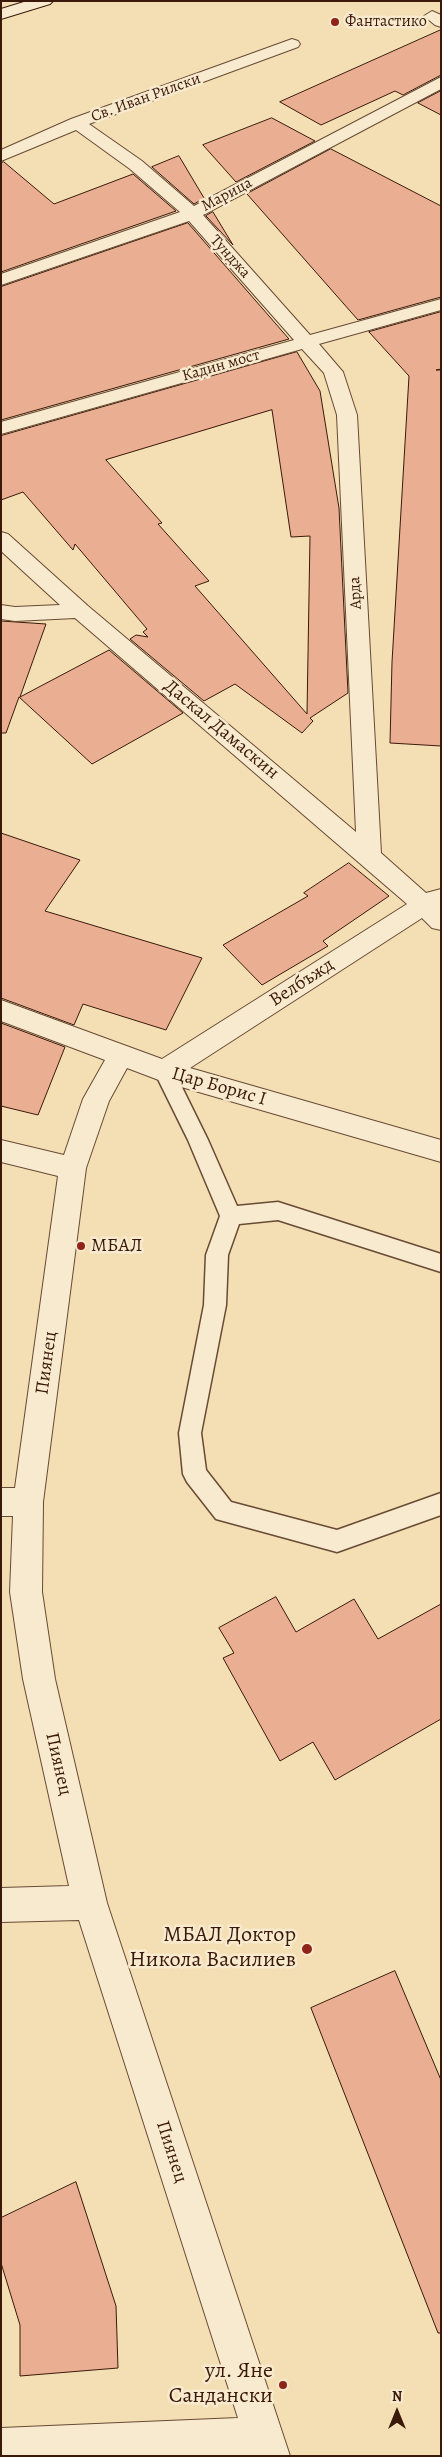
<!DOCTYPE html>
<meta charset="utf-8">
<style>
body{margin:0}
#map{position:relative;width:442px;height:2457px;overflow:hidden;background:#f4dfb4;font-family:Alegreya,serif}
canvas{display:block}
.frame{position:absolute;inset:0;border:2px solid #3a190a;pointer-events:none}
.north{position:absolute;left:372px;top:2387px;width:50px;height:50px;-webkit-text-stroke:4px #f8eace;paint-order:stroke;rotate:0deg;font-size:14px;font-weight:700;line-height:20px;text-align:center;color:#3a190a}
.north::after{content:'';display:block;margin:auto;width:18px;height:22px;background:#3a190a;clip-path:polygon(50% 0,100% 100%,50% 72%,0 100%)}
</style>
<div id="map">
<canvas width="442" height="2457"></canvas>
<div class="frame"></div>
<div class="north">N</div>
</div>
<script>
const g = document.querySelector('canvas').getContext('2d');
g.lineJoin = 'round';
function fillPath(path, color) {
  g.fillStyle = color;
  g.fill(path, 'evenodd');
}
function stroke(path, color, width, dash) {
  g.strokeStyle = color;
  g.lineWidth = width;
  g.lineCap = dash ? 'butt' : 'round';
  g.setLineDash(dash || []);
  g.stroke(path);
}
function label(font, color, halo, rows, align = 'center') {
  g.font = font + ' Alegreya,serif';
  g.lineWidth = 5;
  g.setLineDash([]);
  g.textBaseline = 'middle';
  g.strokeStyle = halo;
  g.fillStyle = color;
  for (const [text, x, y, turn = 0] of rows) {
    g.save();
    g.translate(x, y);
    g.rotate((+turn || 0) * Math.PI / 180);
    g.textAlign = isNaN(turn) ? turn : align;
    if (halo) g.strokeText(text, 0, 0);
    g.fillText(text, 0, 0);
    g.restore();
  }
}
const building = new Path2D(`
 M441,30V75L403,95L395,91L321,125L280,102Z
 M441,91V115L418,103Z
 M272,118L315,141L236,182L203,145Z
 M331,149L441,206V297L358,320L247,194Z
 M179,156L204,198L194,204L152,167Z
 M4,162L54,204L133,174L176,211L1,272V163Z
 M213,212L233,245L206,216Z
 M188,223L289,339L1,420V287Z
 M441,312V369L436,370H441V746L390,743L392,662L409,376L369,332Z
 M297,352L320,391L339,508L348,693L310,718L313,721L302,733L235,684L204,701L130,639L136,635L148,637L143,632L147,629L75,544L73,550L23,492L1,500V436ZM272,410L291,537L310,536L307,714L195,586L209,581L158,524L162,523L106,460Z
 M1,621L46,624L20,697L109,650L183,713L92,764L19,697L6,733H1Z
 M1,833L80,860L45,911L202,958L166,1030L83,1004L74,1025L1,998Z
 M349,863L389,896L323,941L328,946L262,985L223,945L308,896L304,893Z
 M1,1023L65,1047L38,1115L1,1106Z
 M276,1597L296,1632L354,1599L378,1639L441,1604V1719L335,1780L313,1742L280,1761L223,1658L234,1653L219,1628Z
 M395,1971L441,2080V2333H438L311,2008Z
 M76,2182L116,2306L118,2368L20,2376V2325L1,2263V2218Z`);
const lane = new Path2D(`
 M164,1063L171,1065L174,1071L208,1140L237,1206L278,1202L441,1254V1272L278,1220L239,1224L228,1255L226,1305L201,1433L206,1470L231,1502L337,1530L441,1493V1515L337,1552L216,1519L187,1482L183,1474L179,1433L204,1305L206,1255L220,1216L188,1140L154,1071L157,1065Z`);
const street = new Path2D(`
 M432,11L441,15V27L435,25L424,16Z
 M292,39L298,41L300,44L298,47L89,124L142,161L194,206L441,77V89L203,215L310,335L441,299V310L319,344L343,372L357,415L381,853L426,893L441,889V930L432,928L422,918L190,1068L441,1140V1162L164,1082L127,1068L109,1101L86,1168L43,1502L42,1592L55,1679L107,1903L290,2456H1V2428L238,2418L79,1920L1,1922V1888L69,1886L23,1679L10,1592L13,1516H1V1488H15L58,1176L1,1162V1140L64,1155L83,1099L105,1060L1,1021V1000L162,1059L407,904L75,618L15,621L1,619V605L15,607L60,605L1,551V532L8,534L88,606L356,832L337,415L324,373L302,349L1,434V422L294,340L189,221L1,285V274L180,212L130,169L76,130L1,161V150L71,119Z`);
const secondary = new Path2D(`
 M27,1H53L50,4L1,19V9Z`);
const markers = [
 [335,22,5,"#8f2418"],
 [81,1246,5,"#8f2418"],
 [307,1949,6,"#8f2418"],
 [283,2385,5,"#8f2418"]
];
const farPoinames = [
 ["Фантастико",345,22]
];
const farStreetnames = [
 ["Св. Иван Рилски",146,98,-20],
 ["Марица",227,195,-28],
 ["Тунджа",230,257,48],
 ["Кадин мост",221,366,-16],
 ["Арда",356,593,-93]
];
const streetNames = [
 ["Даскал Дамаскин",221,730,40],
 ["Велбъжд",302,983,-33],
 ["Цар Борис I",219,1087,16],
 ["Пиянец",47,1363,-82],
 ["Пиянец",58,1764,77],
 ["Пиянец",171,2152,72]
];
const poiNames = [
 ["МБАЛ",91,1246]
];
const nearPoinames = [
 ["МБАЛ Доктор",296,1936],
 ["Никола Василиев",296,1961],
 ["ул. Яне",273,2372],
 ["Сандански",273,2397]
];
fillPath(building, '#eaaf92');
stroke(building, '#3a190a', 1);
stroke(lane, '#684a34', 3);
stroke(street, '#684a34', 2);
stroke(secondary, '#3a190a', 2);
fillPath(lane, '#f8eace');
fillPath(street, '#f8eace');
fillPath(secondary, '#f8eace');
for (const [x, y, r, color] of markers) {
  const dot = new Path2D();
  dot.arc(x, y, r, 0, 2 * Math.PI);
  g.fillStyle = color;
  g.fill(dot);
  stroke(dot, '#f8eace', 2);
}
label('16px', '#3a190a', '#f8eace', farPoinames, 'left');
label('16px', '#3a190a', '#f8eace', farStreetnames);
label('19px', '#3a190a', '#f8eace', streetNames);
label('19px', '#3a190a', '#f8eace', poiNames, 'left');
label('22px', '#3a190a', '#f8eace', nearPoinames, 'right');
</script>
